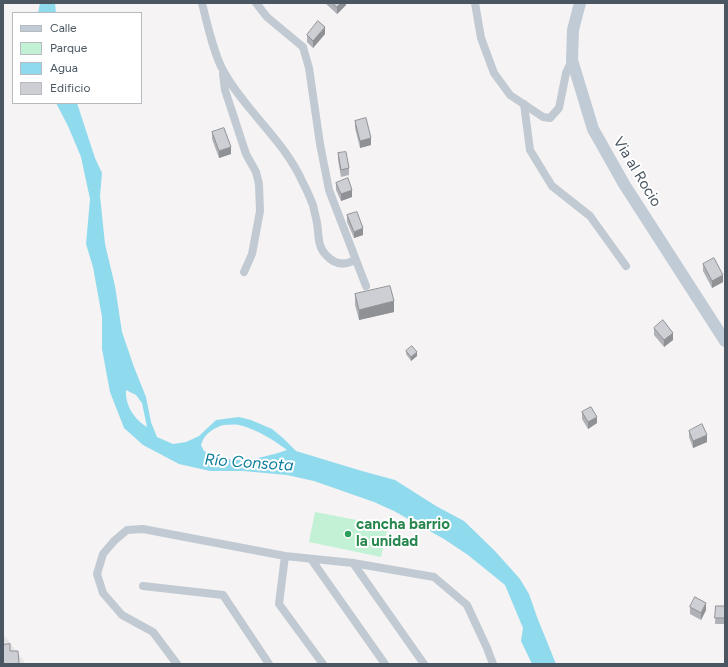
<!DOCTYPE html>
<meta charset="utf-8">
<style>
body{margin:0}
#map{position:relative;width:728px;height:667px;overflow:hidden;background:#f5f3f3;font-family:Figtree,sans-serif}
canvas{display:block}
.frame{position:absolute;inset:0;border:4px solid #4a5661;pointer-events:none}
.legend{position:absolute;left:12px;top:12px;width:130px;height:92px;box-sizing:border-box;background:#fff;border:1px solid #b7bbc0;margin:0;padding:5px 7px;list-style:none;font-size:12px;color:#4a5661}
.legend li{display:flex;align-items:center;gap:8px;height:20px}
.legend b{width:20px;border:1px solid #b7bbc0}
</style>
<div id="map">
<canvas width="728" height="667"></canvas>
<div class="frame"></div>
<ul class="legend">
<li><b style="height:5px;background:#c1cbd6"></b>Calle</li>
<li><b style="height:11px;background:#c3f1d5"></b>Parque</li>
<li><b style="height:11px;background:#90daee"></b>Agua</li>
<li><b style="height:11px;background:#cdcfd5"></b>Edificio</li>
</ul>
</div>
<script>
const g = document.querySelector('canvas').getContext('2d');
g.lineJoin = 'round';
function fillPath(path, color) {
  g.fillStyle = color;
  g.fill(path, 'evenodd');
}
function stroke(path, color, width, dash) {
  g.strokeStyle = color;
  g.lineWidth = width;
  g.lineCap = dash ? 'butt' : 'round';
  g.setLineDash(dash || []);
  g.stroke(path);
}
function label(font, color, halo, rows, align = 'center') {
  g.font = font + ' Figtree,sans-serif';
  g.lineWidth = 4;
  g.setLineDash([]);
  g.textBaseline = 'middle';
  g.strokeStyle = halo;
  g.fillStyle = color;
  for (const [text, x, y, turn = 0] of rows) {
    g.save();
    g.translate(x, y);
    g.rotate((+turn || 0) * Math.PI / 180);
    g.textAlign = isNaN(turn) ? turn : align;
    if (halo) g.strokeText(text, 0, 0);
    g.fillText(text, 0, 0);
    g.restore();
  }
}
const education = new Path2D(`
 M3,634L26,664H3Z`);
const green = new Path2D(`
 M315,512L388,526L381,557L309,542Z`);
const water = new Path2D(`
 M40,3H55L56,13H38Z
 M56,103H77L95,158L102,173L100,196L105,244L115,286L122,332L134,367L146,397L151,422L157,437L173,444L186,442L199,436L216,420L239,417L251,420L272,429L283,438L296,451L362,471L395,480L436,506L464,521L495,551L520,579L529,594L537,617L556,664H532L521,641L523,628L505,585L468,555L444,539L394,511L374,502L314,481L287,475L243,471H210L179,464L143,445L124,428L110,392L102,349V317L93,267L86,244L90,199L81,157L68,126ZM126,390L136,395L142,403L147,427C134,419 125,405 126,390ZM223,425C228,425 234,424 239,425C256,429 274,440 287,450C274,455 251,460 237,460C226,460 214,455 204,451L201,445C204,434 212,429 223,425Z`);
const minor = new Path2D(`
 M202,3C207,23 214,55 224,72C246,112 285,141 303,183C307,190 310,198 313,205C314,211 316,217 317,223C319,234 317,246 326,255C334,264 344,266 355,260
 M256,3L267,17L303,47L309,68L320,144L329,190L366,286
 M475,3L481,38L494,73L510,95L543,117L550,118L559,108L566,73L572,60
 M223,74L225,90L246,154L256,172L259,184L260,211L252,254L244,272
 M524,104L530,150L552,186L590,216L626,266
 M285,556L279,604L323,664
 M311,559L385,664
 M353,563L424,664
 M143,586L223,595L269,664
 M177,664L153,632L122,615L103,593L97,574L103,554L114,541L127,530L143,529L285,556L353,563L434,577L467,605L487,648L493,664`);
const secondary = new Path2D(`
 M580,3L573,30L572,60L593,129L624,184L725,341`);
const wall = new Path2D(`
 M325,3H346V5L337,14Z
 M325,34L313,48L307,42V35Z
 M355,121L371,145L360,148L355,128Z
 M212,132L231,154L219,158L212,139Z
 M338,153L349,168V175L341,177L338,160Z
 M336,183L352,197L341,201L336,190Z
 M347,215L363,235L354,238L347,222Z
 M703,264L723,282L712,288L703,271Z
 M355,294L394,312L359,320L355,305Z
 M654,328L673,340L664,347L654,335Z
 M406,351L417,356L411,361L406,354Z
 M582,412L597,423L588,429L582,419Z
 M689,431L707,442L693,448L689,437Z
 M716,606H725V624H715Z
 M690,607L706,610L701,620L690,614Z`);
const shadedWall = new Path2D(`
 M341,3H346V5L337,14V7Z
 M325,27V34L313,48V41Z
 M371,138V145L360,148V141Z
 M231,147V154L219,158V151Z
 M352,190V197L341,201V194Z
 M363,228V235L354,238V232Z
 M723,275V282L712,288V281Z
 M394,301V312L359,320V310Z
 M673,333V340L664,347V340Z
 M417,352V356L411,361V357Z
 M597,417V423L588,429V422Z
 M707,435V442L693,448V441Z
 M706,603V610L701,620V613Z`);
const building = new Path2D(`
 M333,3H341L337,7Z
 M318,21L325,27L313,41L307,35Z
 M366,118L371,138L360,141L355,121Z
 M224,128L231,147L219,151L212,132Z
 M346,152L349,168L341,170L338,153Z
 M348,178L352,190L341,194L336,183Z
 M357,212L363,228L354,232L347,215Z
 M714,258L723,275L712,281L703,264Z
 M390,286L394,301L359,310L355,294Z
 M663,320L673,333L664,340L654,328Z
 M412,346L417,352L411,357L406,351Z
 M591,407L597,417L588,422L582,412Z
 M702,424L707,435L693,441L689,431Z
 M695,597L706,603L701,613L690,607Z
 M716,606H725V618H715Z
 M10,644V651H18L19,664H3V645Z`);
const markers = [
 [348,534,4,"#2e9e5b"]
];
const streetNames = [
 ["Via al Rocio",637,172,59]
];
const leisureNames = [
 ["cancha barrio",356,525],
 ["la unidad",356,542]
];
const waterNames = [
 ["Río Consota",249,463,4]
];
fillPath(education, '#e6e4e5');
fillPath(green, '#c3f1d5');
fillPath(water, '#90daee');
stroke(minor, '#c1cad2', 8);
stroke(secondary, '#c1cbd6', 12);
fillPath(wall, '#b0b2b7');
fillPath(shadedWall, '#909195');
fillPath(building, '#cdcfd5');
stroke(building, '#909195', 1);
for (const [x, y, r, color] of markers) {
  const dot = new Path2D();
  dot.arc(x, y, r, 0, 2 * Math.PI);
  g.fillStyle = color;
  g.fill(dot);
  stroke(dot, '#fff', 1.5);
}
label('15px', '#4a5661', '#fff', streetNames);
label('bold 15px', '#27864d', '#fff', leisureNames, 'left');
label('italic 16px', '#0c7c9b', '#fff', waterNames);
</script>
